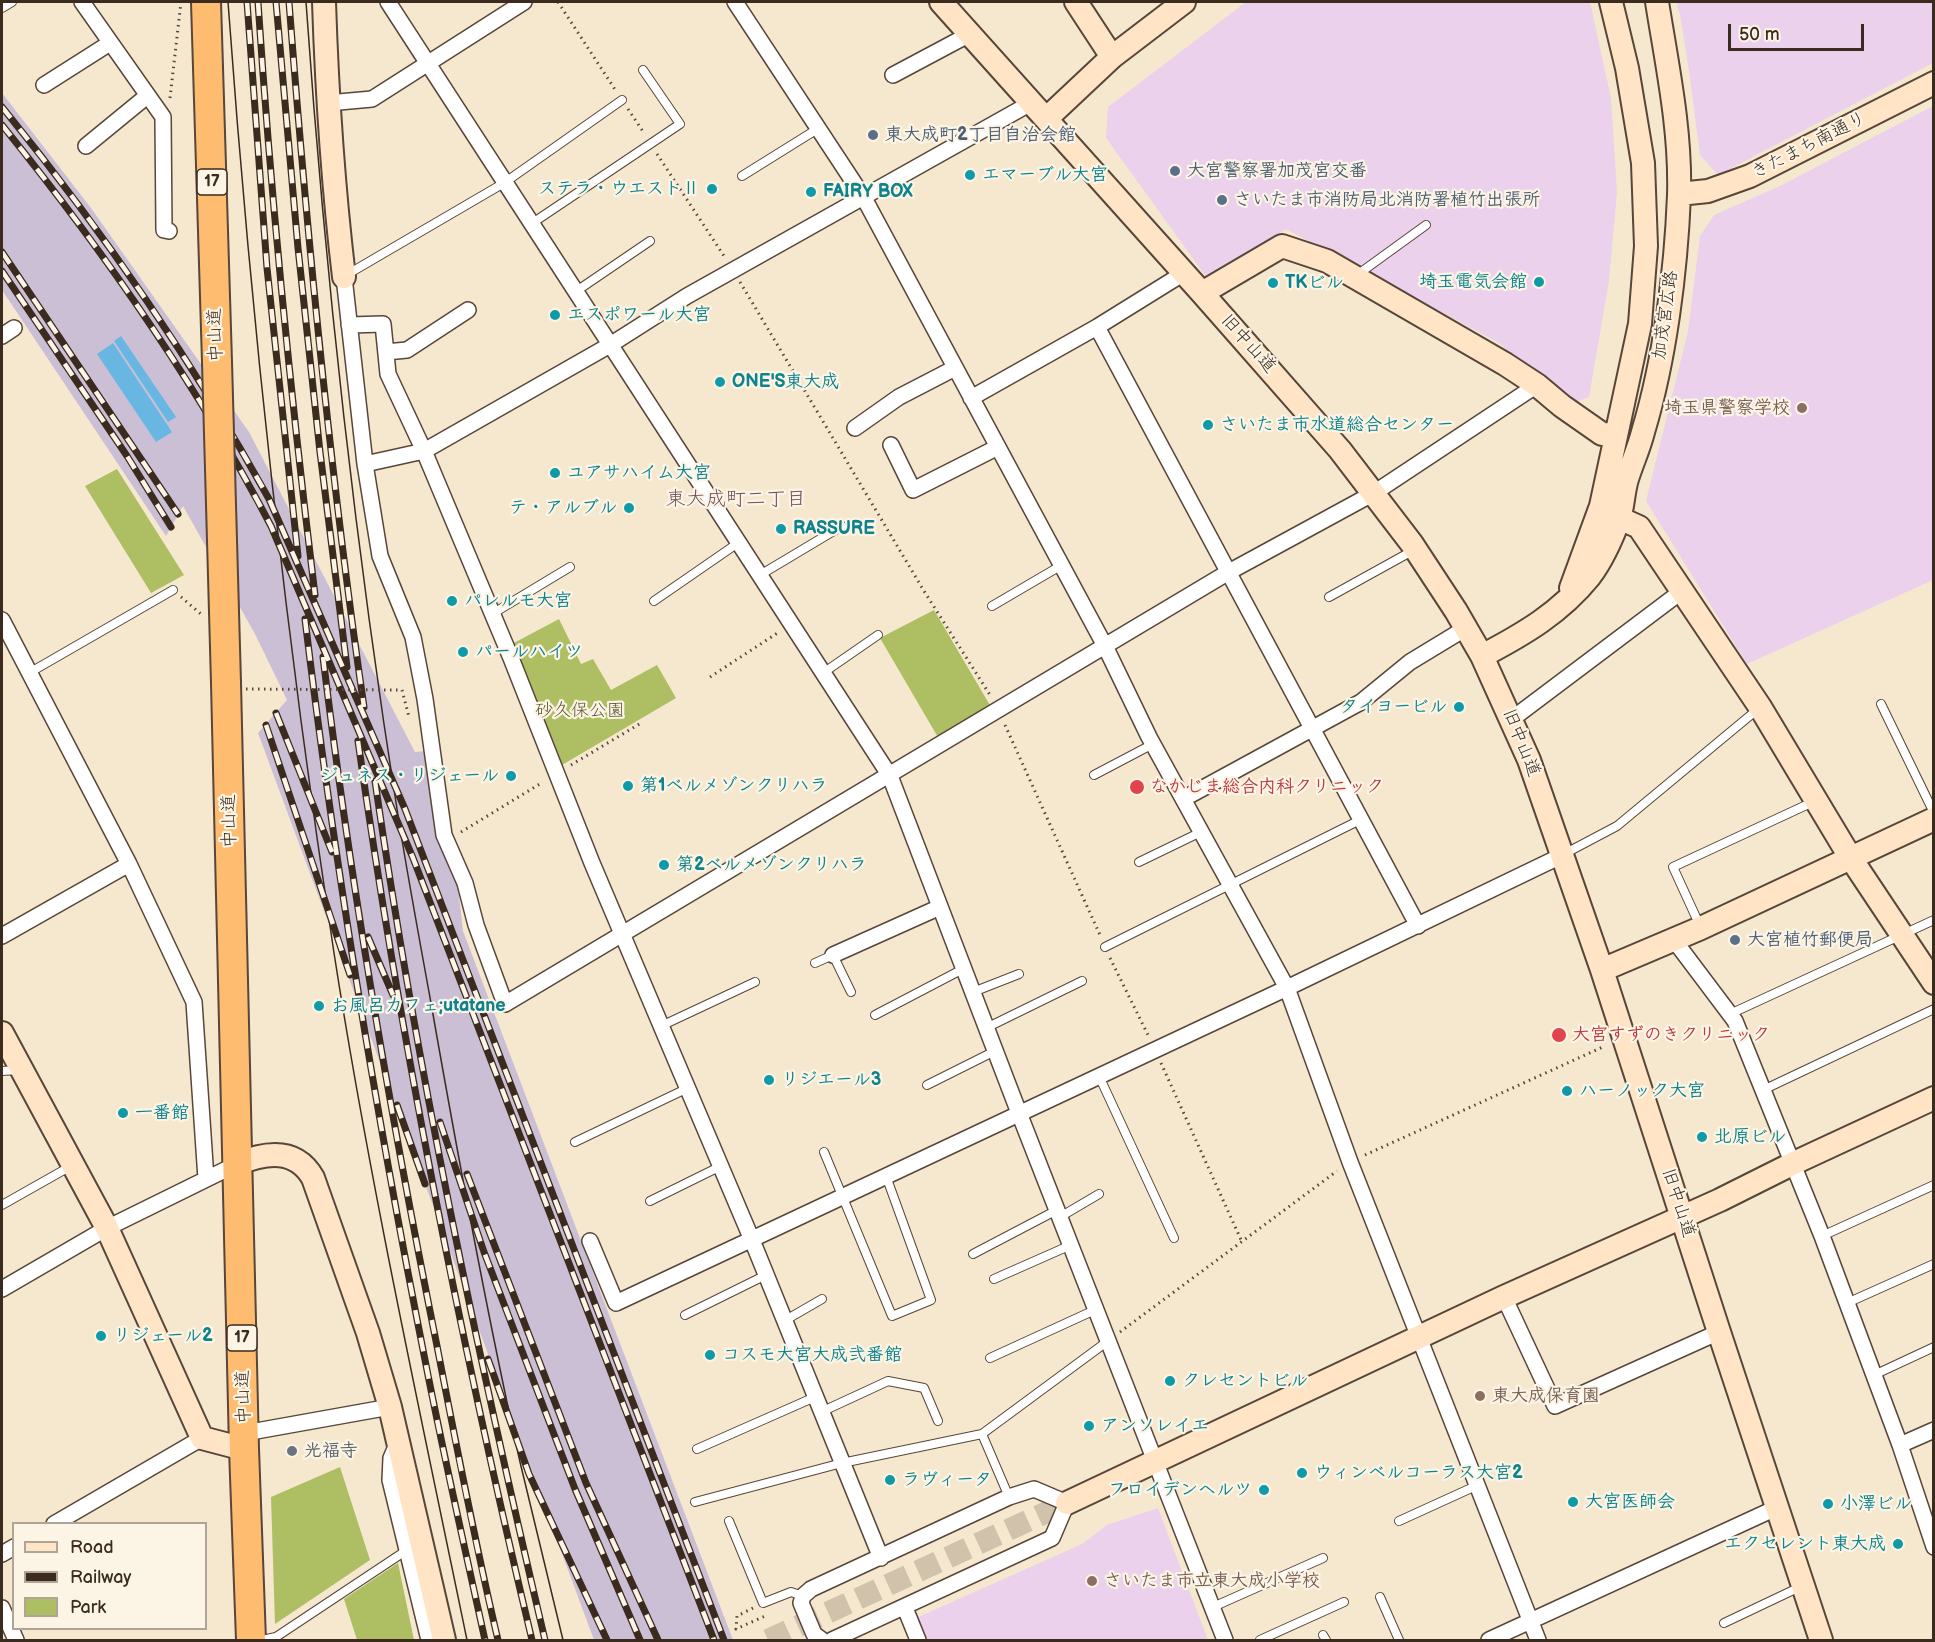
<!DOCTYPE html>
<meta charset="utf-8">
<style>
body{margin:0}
#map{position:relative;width:1935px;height:1642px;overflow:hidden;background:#f6e8cf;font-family:"Balsamiq Sans",sans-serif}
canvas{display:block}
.frame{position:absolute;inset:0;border:3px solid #3b2a1e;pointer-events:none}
.legend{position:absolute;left:12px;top:1522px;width:195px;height:108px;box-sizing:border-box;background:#fcf5e5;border:2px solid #afa495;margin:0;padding:8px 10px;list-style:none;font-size:18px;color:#3b2a1e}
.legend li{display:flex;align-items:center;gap:12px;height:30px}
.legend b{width:30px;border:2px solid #afa495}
.scale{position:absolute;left:1728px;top:24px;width:136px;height:27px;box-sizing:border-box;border:3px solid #3b2a1e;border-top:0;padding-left:8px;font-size:18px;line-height:21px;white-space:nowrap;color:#3b2a1e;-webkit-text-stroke:4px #fcf5e5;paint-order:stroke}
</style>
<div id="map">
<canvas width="1935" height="1642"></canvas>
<div class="frame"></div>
<ul class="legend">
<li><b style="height:8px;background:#ffe4c6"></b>Road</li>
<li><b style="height:8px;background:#3b2a1e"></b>Railway</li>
<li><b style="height:16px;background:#adbf62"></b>Park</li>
</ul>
<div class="scale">50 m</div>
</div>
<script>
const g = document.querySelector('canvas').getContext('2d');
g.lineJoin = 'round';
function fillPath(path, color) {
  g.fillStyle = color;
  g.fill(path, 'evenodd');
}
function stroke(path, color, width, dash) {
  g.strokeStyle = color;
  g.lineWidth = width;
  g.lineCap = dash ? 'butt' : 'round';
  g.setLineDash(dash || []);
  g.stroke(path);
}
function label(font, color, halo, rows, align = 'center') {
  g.font = font + ' "Balsamiq Sans","Klee One",sans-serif';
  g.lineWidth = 4.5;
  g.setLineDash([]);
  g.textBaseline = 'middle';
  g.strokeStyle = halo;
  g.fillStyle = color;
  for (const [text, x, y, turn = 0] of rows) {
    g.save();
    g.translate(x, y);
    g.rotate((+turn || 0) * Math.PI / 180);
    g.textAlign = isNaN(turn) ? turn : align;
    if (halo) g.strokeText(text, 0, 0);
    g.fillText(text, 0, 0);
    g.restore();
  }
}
const built = new Path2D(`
 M1246,2H1590L1611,98L1617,192L1609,281L1589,397L1573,403L1551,387L1499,343L1286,229L1207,278L1106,138L1108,107Z
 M1676,2H1933V63L1718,175L1700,155L1689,71L1680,15Z
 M1933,106V580L1747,664L1646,501L1688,331L1700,236L1714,215L1780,186Z
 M1158,1508L1208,1640H925L916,1618L1082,1544L1107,1525Z`);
const industrial = new Path2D(`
 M2,93L91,208L249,432L415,752L425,751L437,833L458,887L463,931L733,1640H594L258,733L287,700L255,634L183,506L166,536L2,290Z`);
const green = new Path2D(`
 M117,469L184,575L151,593L85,486Z
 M934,610L991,707L939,739L880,638Z
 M559,619L581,664L593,659L611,690L657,665L676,698L562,765L512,644Z
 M340,1467L370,1560L275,1624L271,1497Z
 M398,1563L414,1640H357L344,1599Z`);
const water = new Path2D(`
 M121,336L176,417L168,422L114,341Z
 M113,343L172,432L156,442L97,354Z`);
const secondaryTunnel = new Path2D(`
 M768,1640L1067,1503`);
const path = new Path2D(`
 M558,2L616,91
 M170,98L181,2
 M628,109L644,133
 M657,154L724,256
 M740,282L924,591L990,695
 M181,597L201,614
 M710,677L779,632
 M402,690L409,717
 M1005,725L1100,935
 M571,765L641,723
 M461,832L543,782
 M1110,958L1148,1035
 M1161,1063L1242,1242
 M1365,1155L1605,1046
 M1120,1332L1337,1171
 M753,1608L737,1616L736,1629L765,1616`);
const lane = new Path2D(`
 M2,8L12,2
 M742,176L819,128
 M531,224L680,124L643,70
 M348,274L504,183L622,100
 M1357,275L1426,225
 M575,292L650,241
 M760,575L842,526
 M1329,597L1414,550
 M654,601L738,543
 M992,606L1062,565
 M492,614L570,567
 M29,673L173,590
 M823,673L878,635
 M1881,704L1934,813
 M1094,775L1153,744
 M1564,854L1617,826L1758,709
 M1139,862L1201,832
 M1700,926L1673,867L1815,801
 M1105,947L1360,820
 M815,963L833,955L851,992
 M973,992L1019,974
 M1730,1014L1934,920
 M875,1015L963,969
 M661,1026L755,982
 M986,1028L1082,981
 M2,1071L18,1070
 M1099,1076L1174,1238
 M927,1085L995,1051
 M1763,1090L1934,1009
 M575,1142L688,1088
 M824,1152L892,1316L931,1300L886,1176
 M650,1201L721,1166
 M2,1205L71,1166
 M1060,1217L1099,1194
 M1822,1236L1934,1185
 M973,1254L1057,1210
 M994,1279L1071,1245
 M1847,1303L1934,1264
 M685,1315L766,1275
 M784,1321L822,1299
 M990,1358L1097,1309
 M1874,1375L1934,1347
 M821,1412L888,1381L924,1388L938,1421
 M982,1434L1009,1497
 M697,1449L815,1397
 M695,1502L842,1463L982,1434L1108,1341
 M729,1521L763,1603L791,1592L803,1596
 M1399,1521L1478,1485
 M1380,1597L1399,1640
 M1213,1607L1323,1558
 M1724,1623L1802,1586
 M1323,1635L1326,1640
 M262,1640L276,1637L407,1550
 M1260,1640L1344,1602`);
const street = new Path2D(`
 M82,2L163,117L164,230L169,231
 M388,2L890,776L1019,1113L1225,1640
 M735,2L864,198L1105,646L1149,737L1287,988L1350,1162L1538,1640
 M893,75L970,34
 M44,85L110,43
 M328,103L372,99L524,2
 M86,146L147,96
 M344,277L365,464L380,556L413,637L425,699L444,835L465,883L476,925L505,1004L1227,573L1374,493L1537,385
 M349,325L383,324L388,374L424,451L511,658L592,863L752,1240L881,1558
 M1097,327L1418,926
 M2,336L14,328
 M386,352L407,350L468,310
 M971,398L1097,327L1184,273
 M855,428L899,397L955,368
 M891,445L913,490L998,447
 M365,464L424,451L610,345L687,296L1031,103
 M2,620L129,864L194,1002L206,1179
 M1512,719L1682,591
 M1183,799L1361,702L1410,662L1466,628
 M2,936L129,864
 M1674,940L1735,1021L1822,1236L1900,1445L1934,1547
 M833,955L940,907
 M590,1241L616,1303L1287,988L1563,855
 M2,1289L107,1228L237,1164
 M1504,1297L1555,1406L1719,1332
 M245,1433L390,1407
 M398,1442L391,1458L390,1480L429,1640
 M1900,1445L1934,1430
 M54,1524L202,1438
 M2,1554L14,1547
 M2,1608L16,1640
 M905,1608L918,1640
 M822,1640L814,1634L801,1603L803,1596L811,1589L1009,1497L1034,1489L1067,1503L1052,1538L832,1640
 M1489,1640L1776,1508`);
const secondary = new Path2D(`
 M324,2C327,94 333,185 344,277
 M941,2L1202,293L1340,450L1412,544L1456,611L1482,656L1529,760L1602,970L1719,1332L1821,1640
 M1076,2L1112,57
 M1046,119L1112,57L1184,2
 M1679,194L1708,191L1750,176L1934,83
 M1202,293L1282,246L1327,261L1505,364L1537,385L1562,406L1602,434L1616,435
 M1619,518L1639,527L1760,707L1850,857L1934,983
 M1571,588L1601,506L1640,324L1646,246L1643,163L1627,68L1611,2
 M1482,656C1524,634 1560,613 1590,576C1602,560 1612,538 1619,519C1623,507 1623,492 1627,479C1632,463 1639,448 1643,432C1665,359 1676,271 1679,195C1681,130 1667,65 1657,2
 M1602,970L1701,928L1934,819
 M2,1033L107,1228L202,1438L244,1449
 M237,1164C266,1152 296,1148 313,1178L368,1333L390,1407L444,1640
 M1067,1503L1504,1297L1720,1200L1794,1163L1934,1098`);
const highway = new Path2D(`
 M206,2L217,362
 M226,683L244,1449L251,1640`);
const tram = new Path2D(`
 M228,2C251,320 286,638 334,953C370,1184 420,1412 467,1640
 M306,2C325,276 356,551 399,822C409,883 420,943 431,1003C458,1157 486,1310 520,1462C534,1522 549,1581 563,1640`);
const rail = new Path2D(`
 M247,2L267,268L298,556
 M258,2C271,200 291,398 315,595
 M276,2L298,248L320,452L347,667
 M289,2C307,237 330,473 364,707
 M2,107C102,230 192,360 269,499L405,809L724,1640
 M2,125C103,250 196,383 271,526L413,858L714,1640
 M2,252L178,514
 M2,271L127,456L171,527
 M305,619C335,869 377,1118 426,1365C444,1457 465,1549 485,1640
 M323,657C351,888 391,1118 437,1346C456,1444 475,1543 498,1640
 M276,713L332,852
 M266,725L350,975
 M358,741C401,1044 461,1343 532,1640
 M375,781C417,1071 478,1356 545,1640
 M368,937L393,995
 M397,1105L425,1184
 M440,1122L484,1252L575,1489L640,1640
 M467,1174L586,1483L658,1640
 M488,1359L529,1474L607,1640`);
const pathBridge = new Path2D(`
 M246,689L402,690`);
const highwayBridge = new Path2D(`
 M217,362L226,683`);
const markers = [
 [873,135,6,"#5c6f8a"],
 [1175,171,6,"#5c6f8a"],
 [970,175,6,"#0f9aa8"],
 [712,189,6,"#0f9aa8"],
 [811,192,6,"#0f9aa8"],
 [1222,200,6,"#5c6f8a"],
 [1539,282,6,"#0f9aa8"],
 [1273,283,6,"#0f9aa8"],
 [555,315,6,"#0f9aa8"],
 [720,382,6,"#0f9aa8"],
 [1802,408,6,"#8d6e63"],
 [1208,425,6,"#0f9aa8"],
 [555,473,6,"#0f9aa8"],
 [629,508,6,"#0f9aa8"],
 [781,529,6,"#0f9aa8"],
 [452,601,6,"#0f9aa8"],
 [463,652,6,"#0f9aa8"],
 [1459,707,6,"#0f9aa8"],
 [511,776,6,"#0f9aa8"],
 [628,786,6,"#0f9aa8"],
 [1137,787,8,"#e0444e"],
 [664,865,6,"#0f9aa8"],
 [1735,940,6,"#5c6f8a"],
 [319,1006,6,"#0f9aa8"],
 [1559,1035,8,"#e0444e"],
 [769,1080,6,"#0f9aa8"],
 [1567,1091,6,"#0f9aa8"],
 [123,1113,6,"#0f9aa8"],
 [1702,1137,6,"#0f9aa8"],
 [101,1336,6,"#0f9aa8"],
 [710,1355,6,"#0f9aa8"],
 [1170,1381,6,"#0f9aa8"],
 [1480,1396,6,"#8d6e63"],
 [1089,1426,6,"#0f9aa8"],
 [292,1451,6,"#6b7280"],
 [1302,1473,6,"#0f9aa8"],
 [890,1480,6,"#0f9aa8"],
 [1264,1490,6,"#0f9aa8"],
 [1573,1502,6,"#0f9aa8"],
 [1828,1504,6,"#0f9aa8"],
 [1898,1544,6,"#0f9aa8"],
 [1092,1581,6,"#8d6e63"]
];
const shields = [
 [212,182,30],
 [242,1338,30]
];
const shieldNames = [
 ["17",212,182],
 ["17",242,1338]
];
const serviceNames = [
 ["東大成町2丁目自治会館",885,135],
 ["大宮警察署加茂宮交番",1187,171],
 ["さいたま市消防局北消防署植竹出張所",1234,200],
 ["大宮植竹郵便局",1747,940]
];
const streetNames = [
 ["きたまち南通り",1809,146,-27],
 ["加茂宮広路",1666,315,-82],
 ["中山道",216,335,-92],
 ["旧中山道",1248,344,48],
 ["旧中山道",1521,743,68],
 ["中山道",230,821,-91],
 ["旧中山道",1678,1203,72],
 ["中山道",244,1397,-92]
];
const cultureNames = [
 ["エマーブル大宮",982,175],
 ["ステラ・ウエストⅡ",700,189,"right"],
 ["FAIRY BOX",823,192],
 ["埼玉電気会館",1527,282,"right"],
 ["TKビル",1285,283],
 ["エスポワール大宮",567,315],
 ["ONE'S東大成",732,382],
 ["さいたま市水道総合センター",1220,425],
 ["ユアサハイム大宮",567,473],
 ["テ・アルブル",617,508,"right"],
 ["RASSURE",793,529],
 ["パレルモ大宮",464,601],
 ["パールハイツ",475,652],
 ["タイヨービル",1447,707,"right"],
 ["ジュネス・リジェール",499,776,"right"],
 ["第1ベルメゾンクリハラ",640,786],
 ["第2ベルメゾンクリハラ",676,865],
 ["お風呂カフェ;utatane",331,1006],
 ["リジエール3",781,1080],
 ["ハーノック大宮",1579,1091],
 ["一番館",135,1113],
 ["北原ビル",1714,1137],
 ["リジェール2",113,1336],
 ["コスモ大宮大成弐番館",722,1355],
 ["クレセントビル",1182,1381],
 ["アンソレイエ",1101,1426],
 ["ウィンベルコーラス大宮2",1314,1473],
 ["ラヴィータ",902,1480],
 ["フロイデンヘルツ",1252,1490,"right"],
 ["大宮医師会",1585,1502],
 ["小澤ビル",1840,1504],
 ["エクセレント東大成",1886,1544,"right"]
];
const educationNames = [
 ["埼玉県警察学校",1790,408,"right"],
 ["東大成保育園",1492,1396],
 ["さいたま市立東大成小学校",1104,1581]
];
const parkNames = [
 ["砂久保公園",580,711]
];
const healthNames = [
 ["なかじま総合内科クリニック",1150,787],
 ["大宮すずのきクリニック",1572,1035]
];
const worshipNames = [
 ["光福寺",304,1451]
];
const neighbourhoodNames = [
 ["東大成町二丁目",736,500]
];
fillPath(built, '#ebd1eb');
fillPath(industrial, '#cbbfd5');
fillPath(green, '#adbf62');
fillPath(water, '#68b7e2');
stroke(secondaryTunnel, '#d1c2ac', 22, [22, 11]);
stroke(lane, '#574639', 10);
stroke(street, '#574639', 18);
stroke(secondary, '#574639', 26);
stroke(highway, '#574639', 32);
stroke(path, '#574639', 3, [1.5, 4.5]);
stroke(lane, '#fff', 8);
stroke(street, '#fff', 15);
stroke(secondary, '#ffe4c6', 22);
stroke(highway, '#febc70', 28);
stroke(tram, '#3b2a1e', 1.5);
stroke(rail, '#3b2a1e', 7);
stroke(rail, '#fcf5e5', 4.5, [14]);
stroke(highwayBridge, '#574639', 32, []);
stroke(pathBridge, '#574639', 3, [1.5, 4.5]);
stroke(highwayBridge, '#febc70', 28);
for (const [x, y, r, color] of markers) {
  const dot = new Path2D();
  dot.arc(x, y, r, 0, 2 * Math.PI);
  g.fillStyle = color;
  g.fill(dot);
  stroke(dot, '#fcf5e5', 2);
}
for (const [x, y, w] of shields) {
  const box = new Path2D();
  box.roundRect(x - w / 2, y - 13, w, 26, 4.5);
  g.fillStyle = '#fcf5e5';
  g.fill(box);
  stroke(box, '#3b2a1e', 1.5);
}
label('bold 16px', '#3b2a1e', null, shieldNames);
label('bold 18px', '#4e5e75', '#fcf5e5', serviceNames, 'left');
label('18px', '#3b2a1e', '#fcf5e5', streetNames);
label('bold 18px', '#0d838f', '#fcf5e5', cultureNames, 'left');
label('bold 18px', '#785e54', '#fcf5e5', educationNames, 'left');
label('18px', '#5d5732', '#fcf5e5', parkNames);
label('bold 18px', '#be3a42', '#fcf5e5', healthNames, 'left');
label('bold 18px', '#5b616d', '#fcf5e5', worshipNames, 'left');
label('20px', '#72515e', '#fcf5e5', neighbourhoodNames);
</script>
